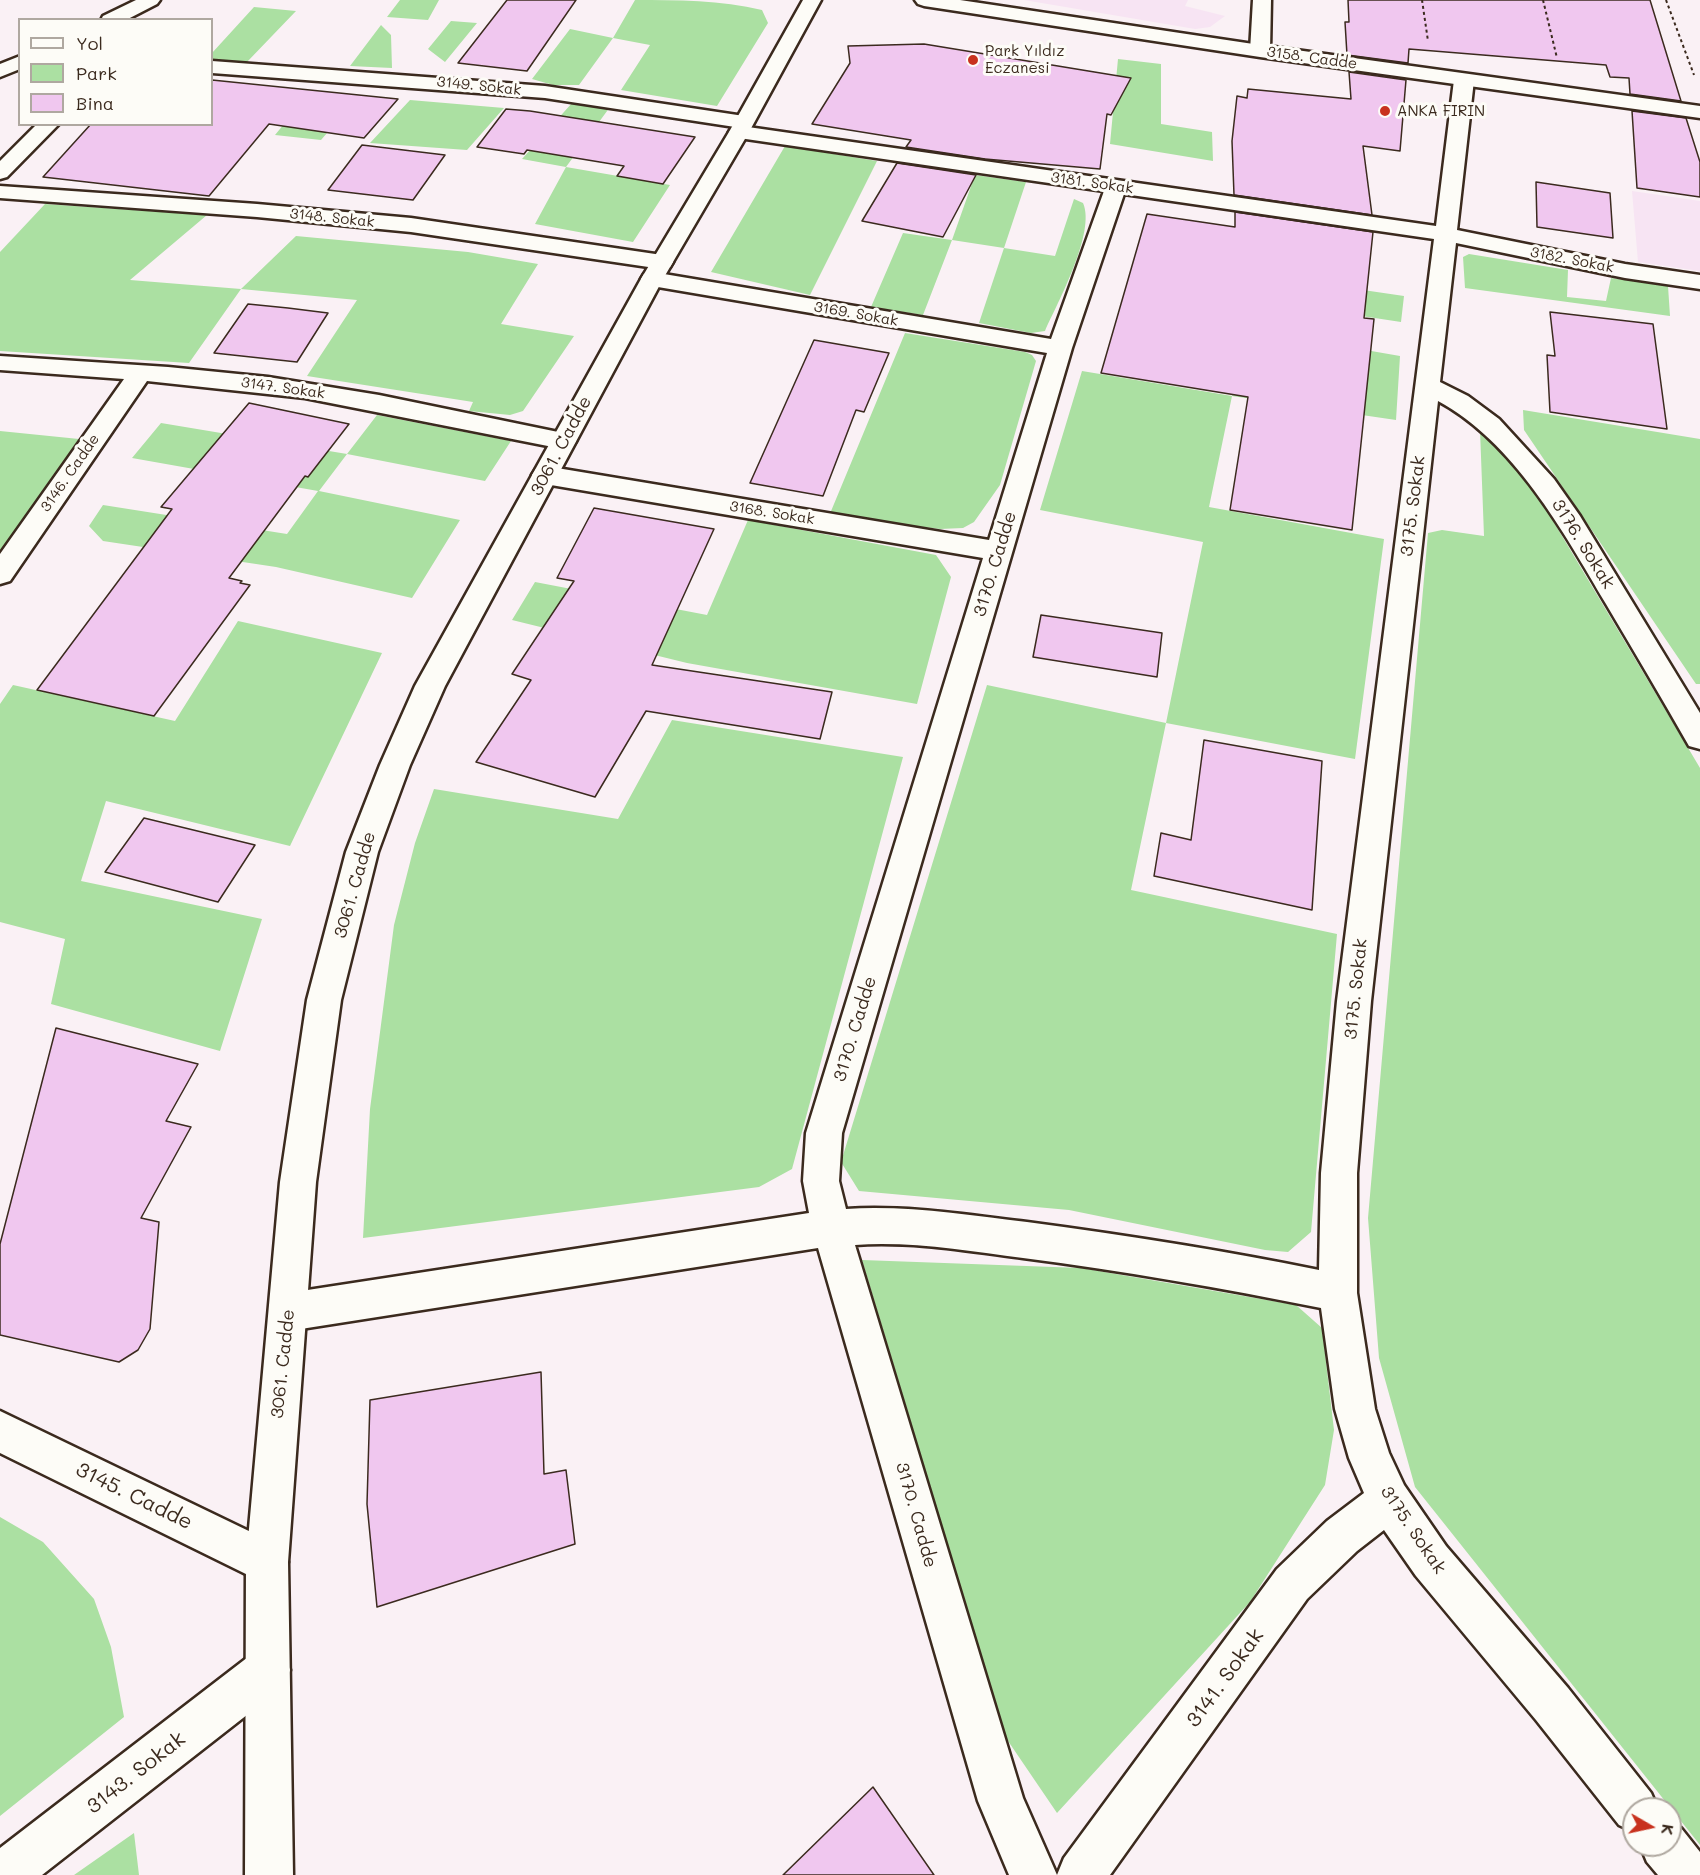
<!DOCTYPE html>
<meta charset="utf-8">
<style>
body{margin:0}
#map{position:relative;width:1700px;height:1875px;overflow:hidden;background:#faf1f5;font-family:Mali,sans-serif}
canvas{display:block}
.legend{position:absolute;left:18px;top:18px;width:195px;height:108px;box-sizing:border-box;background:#fdfcf7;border:2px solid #afa8a0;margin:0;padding:8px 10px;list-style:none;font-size:18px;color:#3b2a1e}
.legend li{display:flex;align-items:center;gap:12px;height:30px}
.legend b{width:30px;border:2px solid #afa8a0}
.north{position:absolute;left:1622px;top:1797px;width:60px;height:60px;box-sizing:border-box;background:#fdfcf7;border:2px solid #afa8a0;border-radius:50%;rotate:99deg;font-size:16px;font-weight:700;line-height:24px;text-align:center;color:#3b2a1e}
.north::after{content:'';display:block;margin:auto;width:21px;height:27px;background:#c8321e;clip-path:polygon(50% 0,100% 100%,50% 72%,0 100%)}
</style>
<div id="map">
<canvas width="1700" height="1875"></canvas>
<ul class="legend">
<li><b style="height:8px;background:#fdfcf7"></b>Yol</li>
<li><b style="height:16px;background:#abe0a2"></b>Park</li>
<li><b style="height:16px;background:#f0c7ef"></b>Bina</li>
</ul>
<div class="north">K</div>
</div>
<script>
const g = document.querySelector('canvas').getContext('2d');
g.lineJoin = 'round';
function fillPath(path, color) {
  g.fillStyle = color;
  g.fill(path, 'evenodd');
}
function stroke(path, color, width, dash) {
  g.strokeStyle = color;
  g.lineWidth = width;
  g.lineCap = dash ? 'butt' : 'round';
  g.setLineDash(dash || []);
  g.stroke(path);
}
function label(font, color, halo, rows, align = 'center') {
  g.font = font + ' Mali,sans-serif';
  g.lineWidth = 6;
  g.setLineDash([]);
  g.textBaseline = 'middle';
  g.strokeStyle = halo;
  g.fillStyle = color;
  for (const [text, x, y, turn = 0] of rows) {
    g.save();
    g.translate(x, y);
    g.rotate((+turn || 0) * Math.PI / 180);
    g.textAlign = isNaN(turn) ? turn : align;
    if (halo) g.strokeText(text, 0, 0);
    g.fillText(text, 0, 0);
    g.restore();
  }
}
const built = new Path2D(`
 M1024,0H1188L1185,6L1225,16L1210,27L1195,29Z
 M1632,191L1700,201V271L1638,262Z`);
const green = new Path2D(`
 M400,0H439L428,20L387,17Z
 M635,0C677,0 721,0 762,10L768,23L717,106L621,90L650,45L613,38L579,85H553L532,79L570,29L613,38Z
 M254,7L296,11L247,62L212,59V53Z
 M451,21L477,23L445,62L428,49Z
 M381,25L391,35L392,68L350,66Z
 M1118,59L1161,64V124L1212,132L1213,161L1110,144Z
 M410,100L504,108L467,150L370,143Z
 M572,103L610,107L566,167L670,185L633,242L535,224L566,167L522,159Z
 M293,113L340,118L321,140L275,135Z
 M785,146L877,161L810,295L711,272Z
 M975,175L1026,182L1004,248L1055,256L1074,199L1083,203C1096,232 1058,302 1045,331L1031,333L979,323L1004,248L952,240L923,315L871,307L903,233L952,240Z
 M45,204L207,215L130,280L241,289L296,236L468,252L538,264L501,324L574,336L523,411L510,415L469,411L473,402L307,376L357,300L241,289L189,363L0,351V252Z
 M1469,254L1568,270L1567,297L1606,301L1611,278L1668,286L1670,316L1465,288L1463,257Z
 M1254,274L1404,296L1401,322L1250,299Z
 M1245,329L1400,356L1396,420L1232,396L1209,507L1384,539L1355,759L1166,723L1131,890L1337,934L1311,1232L1288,1252L1265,1250L1069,1210L859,1191L841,1162L987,685L1166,723L1203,542L1040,510L1082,371L1232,396Z
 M905,333L1025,352L1032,355L1036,361L1000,485L974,522L963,528L940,529L829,516Z
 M1523,410L1700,439V684H1696L1524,430Z
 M377,415L511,441L485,481L347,454L319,491L460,520L412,598L276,567L103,541L89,526L103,505L287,534L318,491L132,458L161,423L347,454Z
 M1480,430L1518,469L1546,509L1700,768V1845L1415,1487L1379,1358L1368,1218L1428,533L1442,530L1484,536Z
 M0,431L79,439L2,550H0Z
 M748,520L936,555L951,577L917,704L687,663L512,620L535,582L707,615Z
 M238,621L382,653L290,846L106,801L81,881L262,919L220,1051L51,1004L65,939L0,922V704L13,685L175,721Z
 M672,720L903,757L792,1169L759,1187L363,1238L370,1109L394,925L415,843L434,789L618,819Z
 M862,1260L1081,1268L1296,1305L1322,1328L1334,1430L1325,1485L1250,1602L1057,1813L1006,1738Z
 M0,1517L43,1542L94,1599L111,1647L124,1717L0,1816Z
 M134,1833L139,1875H73H74Z`);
const building = new Path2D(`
 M507,0H576L527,71L458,63Z
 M1348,0H1650L1681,101L1630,94L1629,78L1610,77L1606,65L1409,49L1408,63L1347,55L1345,22H1349Z
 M924,44L1131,78L1111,115L1107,114L1100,169L985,159L906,147L911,140L812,124L850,63L848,46Z
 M1349,72L1406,80L1400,151L1363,146L1372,215L1234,195L1232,141L1237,96L1247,98L1248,89L1351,99Z
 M212,80L398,99L364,138L269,124L209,196L43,177L91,124H212Z
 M506,109L530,111L695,137L663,184L617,176L624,166L527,150L524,154L477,147Z
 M1632,111L1686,118L1700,162V197L1637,188Z
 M362,145L445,155L413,200L328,190Z
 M897,163L976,175L943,237L862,221Z
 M1536,182L1610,193L1613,238L1537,227Z
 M1235,212L1373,232L1364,318L1374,319L1352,530L1230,510L1248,397L1101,373L1147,214L1235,227Z
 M248,304L288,308L328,313L297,362L214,353Z
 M1550,312L1653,324L1667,429L1550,412L1547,355L1555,356Z
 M814,340L889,353L864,412L856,410L823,496L750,483Z
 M249,403L349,424L308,477L305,476L229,578L242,581L240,583L250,585L154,716L37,690L172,509L161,507Z
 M594,508L714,529L652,665L832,692L820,739L646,711L595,797L476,762L531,680L512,674L574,581L557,578Z
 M1041,615L1162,633L1157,677L1033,657Z
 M1204,740L1322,761L1312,910L1154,876L1161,833L1191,840Z
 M144,818L255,845L218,902L105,872Z
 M56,1028L198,1064L166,1121L191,1127L141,1218L159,1222L150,1329L138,1350L119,1362L0,1335V1244Z
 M541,1372L544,1474L566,1470L575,1544L377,1607L367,1504L370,1400Z
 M873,1787L934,1875H783Z`);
const path = new Path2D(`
 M1422,0L1428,41
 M1543,0L1557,58
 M1666,0L1694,75`);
const minor = new Path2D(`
 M136,0H160L157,4L126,20H101L103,16Z
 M1253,0H1271L1270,51L1267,55H1253L1250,51Z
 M20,56V69L0,77V64Z
 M212,61L545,86L744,116L751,118L754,122L748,127L1436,226L1454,80L1457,76H1471L1474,80L1457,230L1625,264L1700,275V289L1625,278L1456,243L1440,382L1468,396L1499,419L1554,479L1580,516L1700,713V749L1689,746C1662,699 1634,651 1606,604C1563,531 1514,442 1438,401L1371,1001L1357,1173V1293L1375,1409L1389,1453L1404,1485L1446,1546L1568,1688L1651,1793L1658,1809H1634V1832L1619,1825L1536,1720L1416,1576L1384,1530L1357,1551L1307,1599L1110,1875H1057L1064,1858L1277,1569L1327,1521L1364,1493L1349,1458L1335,1409L1321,1308C1221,1288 1124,1271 1023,1258C968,1251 911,1241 855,1245L1023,1798L1057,1875H1009L978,1801L818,1248L288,1331L274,1326L269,1312L274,1298L288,1293L809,1213L803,1181L806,1133L983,558L545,484L536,481L532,475L536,469L545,466L989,540L1047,353L652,286L644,284L641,279L644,274L652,272L1051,339L1104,191L739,138L732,136L729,132L735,127L545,98L212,73ZM1124,194L1434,239L1337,1001L1321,1173L1319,1270C1222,1250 1125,1235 1027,1222C967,1215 906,1205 846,1209L839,1181L842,1133L1072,348Z
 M37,124H59L7,177L0,179V161Z
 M0,186L257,204L411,218L662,255L670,257L673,262L670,267L662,269L411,232L257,217L0,198Z
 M0,356L168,367L268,377L379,395L563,433L572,435L576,441L572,447L563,449L305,398L147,381L10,581L0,584V554L124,379L0,370Z
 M0,1411L282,1547L288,1562L282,1577L267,1583L252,1577L0,1453Z
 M268,1648L284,1654L290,1670L284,1686L42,1875H0V1848L252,1654Z
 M1670,1824L1681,1828L1700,1852V1875H1658L1647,1862L1640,1845H1670Z`);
const tertiary = new Path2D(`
 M803,0H821L749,132L663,279L445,686L410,765L378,852L341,1000L316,1182L288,1562L293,1875H245L246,1562L280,1182L307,1000L346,852L380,765L415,686L641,279L729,132Z
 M915,0H960L1260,45L1700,106V118L1260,57L924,6L918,4Z`);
const markers = [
 [973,60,6,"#c8321e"],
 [1385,111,6,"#c8321e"]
];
const farPoinames = [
 ["Park Yıldız",985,51],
 ["Eczanesi",985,68],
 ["ANKA FIRIN",1397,111]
];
const farStreetnames = [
 ["3158. Cadde",1312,58,8],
 ["3149. Sokak",479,86,6],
 ["3181. Sokak",1092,183,8],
 ["3148. Sokak",332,218,6],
 ["3182. Sokak",1572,260,11],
 ["3169. Sokak",856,314,10],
 ["3147. Sokak",283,388,8],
 ["3146. Cadde",70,473,-55],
 ["3168. Sokak",772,513,9]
];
const streetNames = [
 ["3061. Cadde",561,446,-62],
 ["3175. Sokak",1413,506,-83],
 ["3176. Sokak",1583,544,58],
 ["3170. Cadde",995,564,-73],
 ["3061. Cadde",355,885,-74],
 ["3175. Sokak",1356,989,-84],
 ["3170. Cadde",855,1029,-73],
 ["3061. Cadde",283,1364,-84],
 ["3170. Cadde",916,1515,74],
 ["3175. Sokak",1413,1530,56]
];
const nearStreetnames = [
 ["3145. Cadde",134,1496,26],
 ["3141. Sokak",1225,1678,-54],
 ["3143. Sokak",136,1773,-38]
];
fillPath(built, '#f7e4f3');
fillPath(green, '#abe0a2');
fillPath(building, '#f0c7ef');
stroke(building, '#3b2a1e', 1.5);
stroke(minor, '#3b2a1e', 5);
stroke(tertiary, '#3b2a1e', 5);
stroke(path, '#3b2a1e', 2, [3, 3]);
fillPath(minor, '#fdfcf7');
fillPath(tertiary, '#fdfcf7');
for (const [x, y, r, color] of markers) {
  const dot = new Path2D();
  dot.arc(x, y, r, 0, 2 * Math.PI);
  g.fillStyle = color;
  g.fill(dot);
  stroke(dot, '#fdfcf7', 2);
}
label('15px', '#3b2a1e', '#fdfcf7', farPoinames, 'left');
label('15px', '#3b2a1e', '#fdfcf7', farStreetnames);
label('18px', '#3b2a1e', '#fdfcf7', streetNames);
label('21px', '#3b2a1e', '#fdfcf7', nearStreetnames);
</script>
